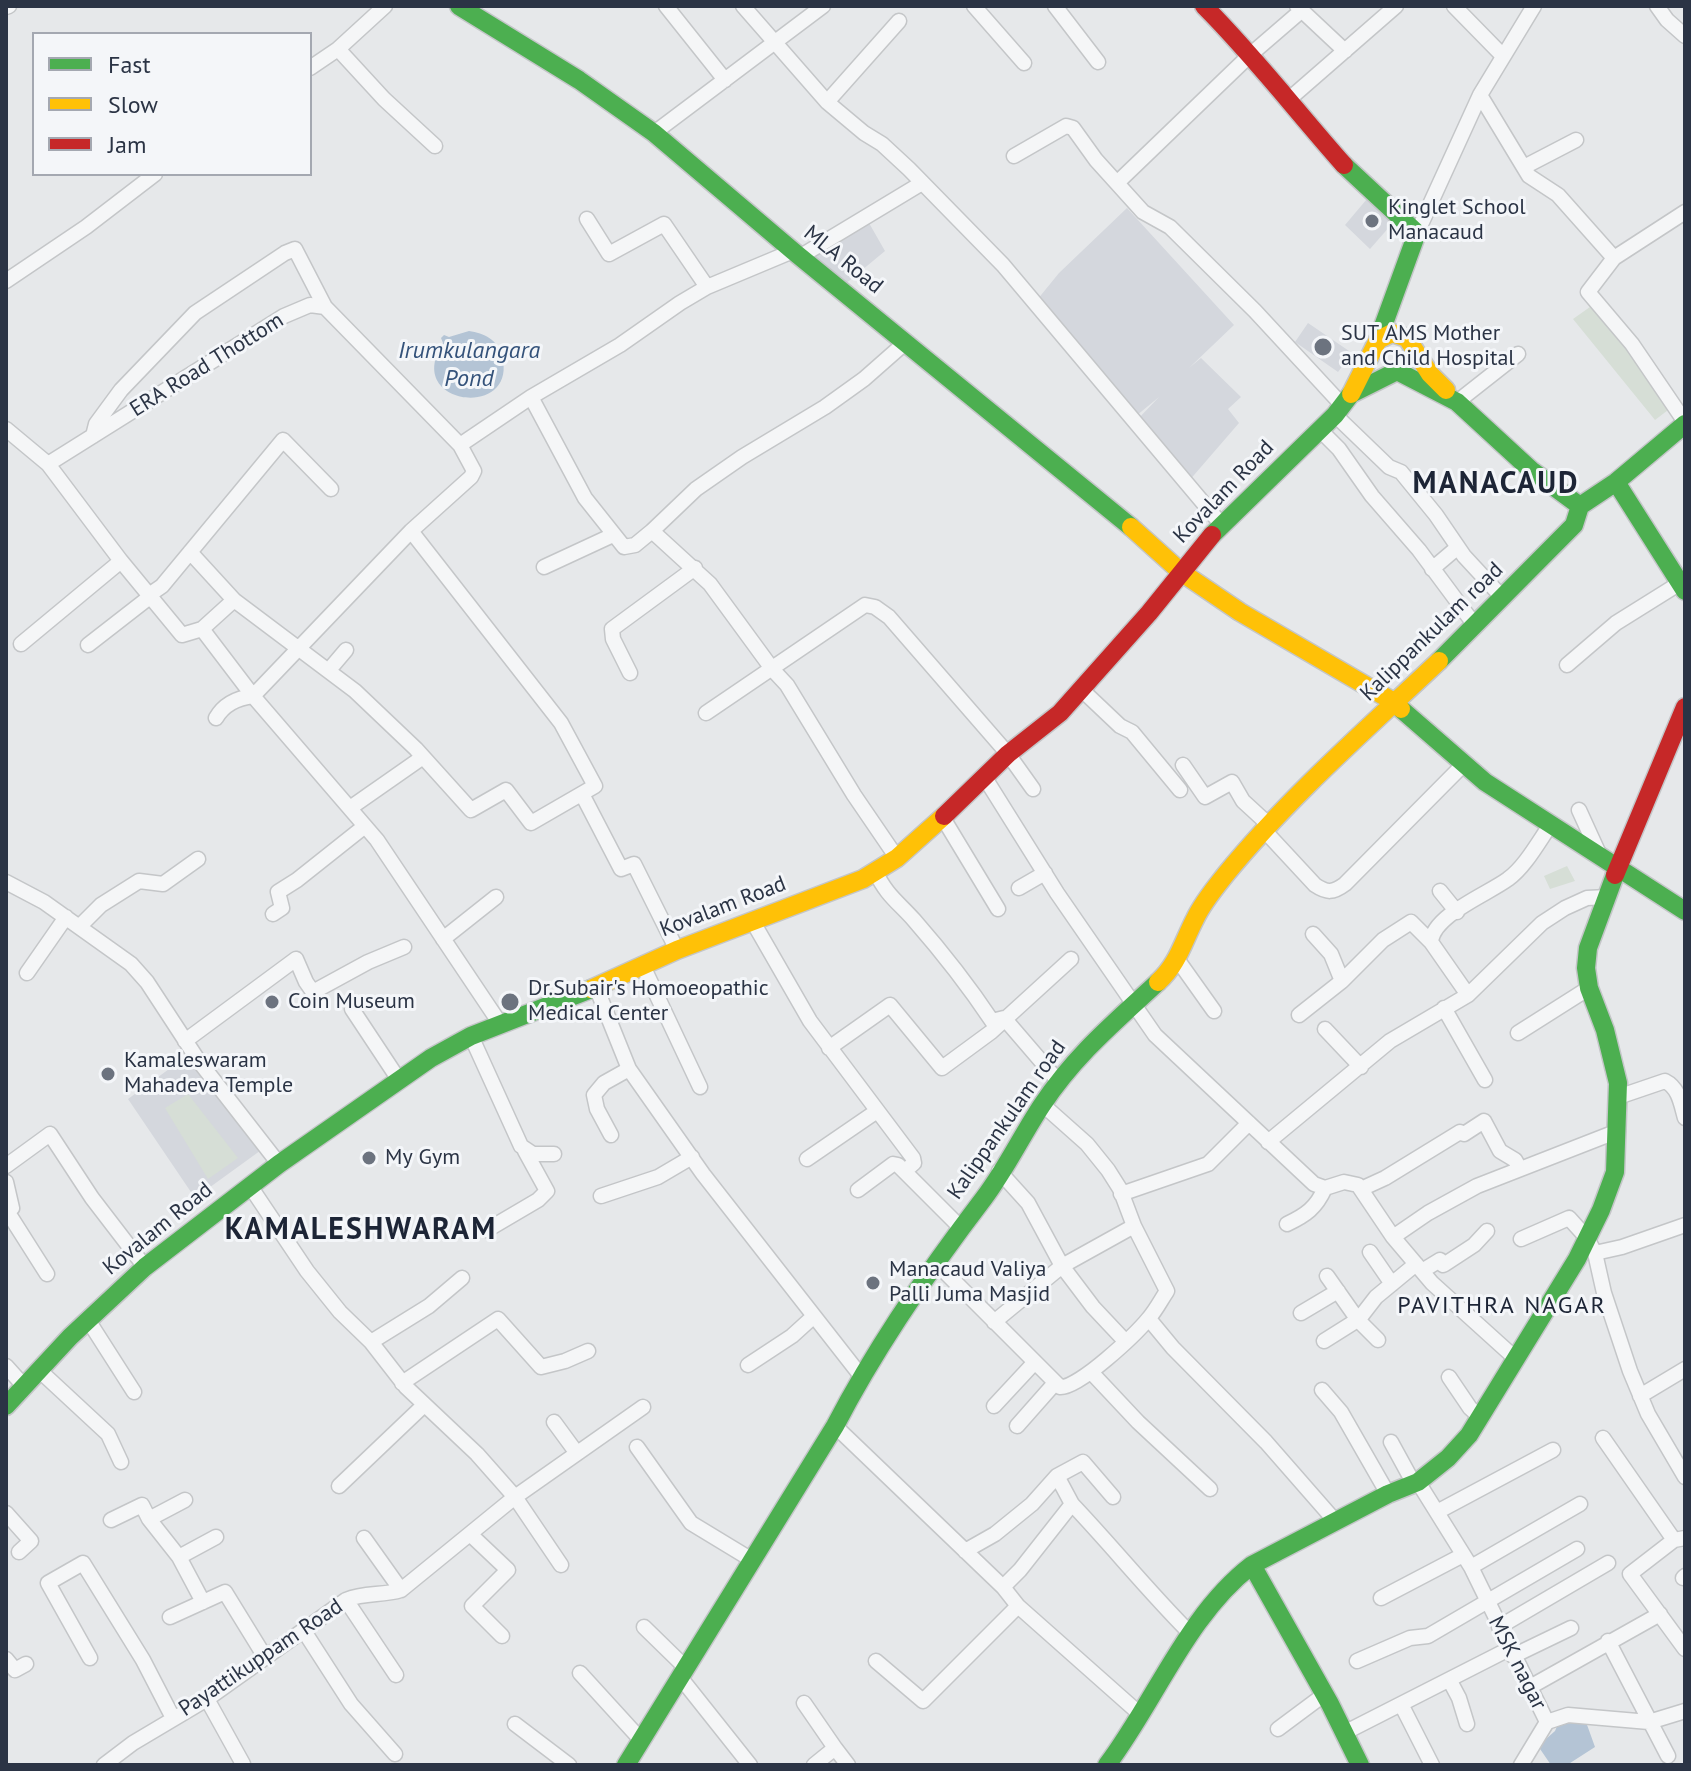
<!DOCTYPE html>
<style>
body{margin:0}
#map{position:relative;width:1691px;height:1771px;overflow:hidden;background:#e6e8ea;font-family:"PT Sans",sans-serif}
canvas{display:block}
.frame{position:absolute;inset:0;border:8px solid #2b3445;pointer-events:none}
.legend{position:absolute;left:32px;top:32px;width:280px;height:144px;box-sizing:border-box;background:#f4f6f9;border:2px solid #a4a8b1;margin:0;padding:10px 14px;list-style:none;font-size:24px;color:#2b3445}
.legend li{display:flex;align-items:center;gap:16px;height:40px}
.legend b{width:40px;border:2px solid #a4a8b1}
</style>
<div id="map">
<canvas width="1691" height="1771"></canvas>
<div class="frame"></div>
<ul class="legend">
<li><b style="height:10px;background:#4caf50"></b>Fast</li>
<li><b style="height:10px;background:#ffc107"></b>Slow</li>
<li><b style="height:10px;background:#c62828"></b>Jam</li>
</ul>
</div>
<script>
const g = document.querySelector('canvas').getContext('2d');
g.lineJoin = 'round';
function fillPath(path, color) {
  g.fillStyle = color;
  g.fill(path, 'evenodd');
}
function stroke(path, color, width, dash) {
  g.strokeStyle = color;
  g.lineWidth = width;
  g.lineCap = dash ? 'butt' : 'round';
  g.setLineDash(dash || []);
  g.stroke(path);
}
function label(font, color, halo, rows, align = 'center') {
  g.font = font + ' "PT Sans",sans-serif';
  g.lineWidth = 6;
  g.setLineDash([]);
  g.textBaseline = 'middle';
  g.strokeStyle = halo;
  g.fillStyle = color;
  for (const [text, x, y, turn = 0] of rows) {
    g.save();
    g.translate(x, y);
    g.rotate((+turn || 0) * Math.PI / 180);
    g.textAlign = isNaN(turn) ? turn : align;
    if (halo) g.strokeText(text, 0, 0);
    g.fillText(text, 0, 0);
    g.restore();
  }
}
const built = new Path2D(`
 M1372,193L1398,217L1370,249L1345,225Z
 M1127,208L1234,325L1189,368L1201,358L1241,397L1228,409L1239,423L1188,482L1137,420L1159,397L1136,416L1037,300L1059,273Z
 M869,223L885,251L844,285L813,255Z
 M1308,323L1352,353L1338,372L1295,342Z
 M191,1053L264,1148L195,1198L128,1099Z`);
const green = new Path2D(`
 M1597,302L1676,404L1655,420L1573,319Z
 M1567,866L1575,881L1550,889L1544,876Z
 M188,1094L238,1158L208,1179L165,1108Z`);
const water = new Path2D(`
 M469,331C484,333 498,340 502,356C519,420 402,406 443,343L441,338L444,335L449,337Z
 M1586,1722L1595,1747L1567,1765H1551L1538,1746L1555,1731L1558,1724Z`);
const street = new Path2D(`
 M666,6L725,80
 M743,6L827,102L864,133L882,144L909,169L1003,265L1221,524
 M974,6L1024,63
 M1055,6L1098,62
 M1297,6L1345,51
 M1454,6L1502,55
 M1657,6L1667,20L1685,36
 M6,7L9,6
 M338,49L384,99L435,146
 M310,68L338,49L385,6
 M1480,95L1529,176L1558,195L1614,258
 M1287,101L1396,6
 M827,102L899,21
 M654,133L823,6
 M1014,156L1066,126L1073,128L1096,160L1143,212L1170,227L1255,311L1343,406
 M1524,167L1576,140
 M1118,182L1250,55L1301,11
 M1685,212L1614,258L1588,292L1632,344L1685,422
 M587,219L609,254L664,224L707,287
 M1417,233L1480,95L1534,6
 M801,256L922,183
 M6,281L86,227L155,174
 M531,397L585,498L624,547L635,545L652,531L710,584L773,670L787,685L854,795L897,858
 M1457,402L1518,354
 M1335,415L1389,467L1401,472L1436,515L1464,556L1501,596
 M6,429L48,464L121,561L182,635L202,629L234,600L355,691L416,749L471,810L506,790L531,823L595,786L561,723L411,531
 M1319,429L1339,449L1372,496L1419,550L1474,624
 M93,436L96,424L121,390L195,313L285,253L295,249L325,307
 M48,464L284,316L310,305L325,307L460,445L531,397L620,345L680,303L707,287L793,251
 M652,531L696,489L742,457L825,407L864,379L906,342
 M190,552L234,600
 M544,567L613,535
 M1432,569L1458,547
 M149,595L162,586L283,440L331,489
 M202,629L253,696L377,840L501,1025
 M21,644L121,561
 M88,645L151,596
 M1567,665L1616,623L1680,583
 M329,670L346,650
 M630,673L613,639L612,629L695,568
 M1082,690L1120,726L1132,732L1180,790
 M706,713L865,605L875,607L889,617L1008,754L1033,789
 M216,718C224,704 237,698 253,696L411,531L471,477L474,471L460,445
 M1183,765L1205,797L1232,782L1243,801L1268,824
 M985,778L1057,893L1155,1035L1314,1184L1325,1188L1344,1182L1358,1185L1393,1237L1432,1283L1515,1358
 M582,794L621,869L634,864L677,950
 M350,808L423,757
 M1579,810L1600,856
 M943,818L998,909
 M1263,829L1315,885C1327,893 1333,893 1345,884L1464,764
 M875,871C887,896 897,901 914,920C942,952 968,985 992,1021L1004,1018L1059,1082
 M6,882L44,902L131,964L147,982L198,1060L279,1164
 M1019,888L1045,873
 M1440,891L1457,912
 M273,914L282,908L278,892L297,880L365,826
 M753,922L810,1021L913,1158L914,1163L905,1171
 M80,926L101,905L139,881L163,884L198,859
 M1313,934L1331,954L1342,981
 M443,939L496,897
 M1177,959L1214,1011
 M643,966L700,1087
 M27,973L66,917
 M596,987L629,1069L703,1174L861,1376
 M1468,995L1431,942C1433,915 1488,894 1508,879C1525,867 1539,841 1551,824
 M1444,1008L1485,1080
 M352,1009L399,1080
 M1299,1015L1342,981L1383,940L1411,922L1431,942
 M1325,1029L1361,1067
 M1518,1033L1589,988
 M471,1036L521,1146L533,1154H554
 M185,1041L296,959L306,982L313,992L368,962L404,947
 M829,1048L890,1005L942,1068L991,1032L1071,959
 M1618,1097L1665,1081C1679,1088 1681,1104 1685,1118
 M611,1135L597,1109L594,1095L604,1083L629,1069
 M1268,1142L1390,1041L1468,995L1542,923L1565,908L1587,898L1607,897
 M807,1159L877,1111
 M6,1166L50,1134L92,1198L145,1267
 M999,1171L1028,1203L1062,1266L1093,1307L1125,1341
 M6,1182L12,1208L6,1212
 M1361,1189L1385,1178L1460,1132L1464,1134L1484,1121L1500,1151L1515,1160L1520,1169
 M858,1190L893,1164L898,1165L960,1227
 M1121,1194L1208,1164L1249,1123
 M601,1196L658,1177L692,1157
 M7,1211L47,1274
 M1287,1224C1306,1215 1316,1208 1325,1188
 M487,1230L538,1200L547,1191L525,1151
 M1393,1237L1428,1213L1477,1186L1618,1131
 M1521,1239L1569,1218L1587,1238L1595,1253L1604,1293L1630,1371L1648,1414L1685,1477
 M1370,1252L1392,1284
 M1595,1253L1622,1247L1685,1225
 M937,1264L1060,1387C1078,1389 1136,1334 1149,1318C1156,1310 1161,1300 1167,1291L1134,1226L1120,1189L1108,1170L1087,1144L1042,1104
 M1422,1271L1440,1260L1443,1265L1445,1264L1474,1245L1487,1231
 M1327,1276L1358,1320L1378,1340
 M1301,1313L1338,1291
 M1149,1319L1173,1348L1266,1442L1336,1522
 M88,1320L134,1392
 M994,1322L1062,1266L1134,1226
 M1324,1341L1359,1319L1376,1297L1416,1264
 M371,1342L429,1306L462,1278
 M748,1365L792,1336L814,1316
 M6,1366L24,1386
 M39,1370L108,1434L121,1462
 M1091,1372L1138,1422L1210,1489
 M1449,1377L1470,1408L1480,1417
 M402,1383L498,1319L541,1367L565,1361L588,1351
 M1322,1390L1341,1412L1388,1494
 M1640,1396L1685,1369
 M994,1406L1034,1363
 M554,1422L576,1452
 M835,1426L1003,1587L1018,1606L1141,1715
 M1017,1426L1055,1383
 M1603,1438L1674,1540
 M1391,1442L1414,1484
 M637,1447L691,1523L752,1560
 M1057,1476L1072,1504
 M1418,1482L1471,1567L1547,1722L1568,1715L1649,1722L1685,1711
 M339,1486L423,1406
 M1437,1512L1553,1450
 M6,1513L31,1541L19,1552
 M149,1519L185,1500
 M111,1520L142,1505L149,1519L179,1557L203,1602
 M471,1535L508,1570L472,1606L502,1636
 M364,1538L401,1590
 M1685,1538L1674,1540L1630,1574L1685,1649
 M965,1551L995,1534L1032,1504L1057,1476L1083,1462L1113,1497
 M179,1557L216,1537
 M561,1565L515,1497L643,1407
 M1471,1567L1580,1504
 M1683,1578L1685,1576
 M1003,1587L1020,1570L1072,1504C1112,1546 1148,1591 1189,1632
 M1381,1598L1463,1555
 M346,1600L396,1675
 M170,1617L225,1592L265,1657
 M644,1627L686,1668
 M1499,1627L1608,1563
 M304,1631L351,1704L395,1754
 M1608,1641L1668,1756
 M1513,1656L1571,1628
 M90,1658L48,1583L83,1563L143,1660L173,1718
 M6,1659L15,1670L26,1664
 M876,1661L923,1701L1018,1606
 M1357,1661L1410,1638L1428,1636L1577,1549
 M580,1673L642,1741
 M680,1677L750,1765
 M1450,1681L1459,1698L1467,1724
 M1530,1687L1660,1614
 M207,1699L243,1764
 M804,1703L835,1748
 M1402,1706L1432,1765
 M515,1724L569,1765
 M1278,1729L1325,1694
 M1344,1733L1509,1649
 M104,1765L133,1743L207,1699L346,1600C365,1592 382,1596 401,1590L515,1497L477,1454L406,1387L371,1342L340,1312L307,1271L250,1186
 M814,1765L835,1748L848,1765
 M1521,1765L1547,1722`);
const fast = new Path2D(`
 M459,6L579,80L654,133L793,251L1131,527
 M1344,165L1417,233L1378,340
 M1399,372L1457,402L1531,470L1580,506L1616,482L1685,424
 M1616,482L1685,591
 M1212,535L1335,415L1351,394L1393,373
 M1439,661L1574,525L1580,506
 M1401,709L1485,782L1685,911
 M6,1406L70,1337L145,1267L279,1164L431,1058L471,1036L591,989
 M1252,1565L1330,1704L1360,1765
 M626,1765L835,1426C877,1345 929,1270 984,1198C1006,1169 1022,1135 1042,1105C1075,1055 1115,1022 1158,982
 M1107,1765C1156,1700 1187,1615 1252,1565L1388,1494L1418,1482L1448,1458L1469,1435L1577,1259L1601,1210L1615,1172L1618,1083L1605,1030L1589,988L1586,968L1588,948L1615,875`);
const slow = new Path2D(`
 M1351,394L1378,340L1392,333L1407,338L1430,374L1446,390
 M1131,527L1181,572L1240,612L1394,702L1401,709
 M1158,982C1178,964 1183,942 1195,919C1203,902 1215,888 1226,874C1290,796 1366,730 1439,661
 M591,989L677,950L863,879L897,858L944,816`);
const jam = new Path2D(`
 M1204,6C1254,56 1297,112 1344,165
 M944,816L1008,754L1060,713L1149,613L1212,535
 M1615,875L1685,707`);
const markers = [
 [1372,221,8,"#6c737f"],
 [1323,347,10,"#6c737f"],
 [272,1002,8,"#6c737f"],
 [510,1002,10,"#6c737f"],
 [108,1074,8,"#6c737f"],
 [369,1158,8,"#6c737f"],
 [873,1283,8,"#6c737f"]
];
const poiNames = [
 ["Kinglet School",1388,208],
 ["Manacaud",1388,233],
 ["SUT AMS Mother",1341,334],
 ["and Child Hospital",1341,359],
 ["Dr.Subair's Homoeopathic",528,989],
 ["Medical Center",528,1014],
 ["Coin Museum",288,1002],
 ["Kamaleswaram",124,1061],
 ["Mahadeva Temple",124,1086],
 ["My Gym",385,1158],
 ["Manacaud Valiya",889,1270],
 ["Palli Juma Masjid",889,1295]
];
const streetNames = [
 ["MLA Road",843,260,39],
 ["ERA Road Thottom",207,365,-32],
 ["Kovalam Road",1224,492,-46],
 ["Kalippankulam road",1432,632,-44],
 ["Kovalam Road",723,907,-21],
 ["Kalippankulam road",1007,1120,-55],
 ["Kovalam Road",158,1229,-39],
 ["Payattikuppam Road",261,1658,-34],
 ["MSK nagar",1517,1663,63]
];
const waterNames = [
 ["Irumkulangara",469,351],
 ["Pond",469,379]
];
const neighbourhoodNames = [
 ["PAVITHRA NAGAR",1502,1306]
];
const districtNames = [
 ["MANACAUD",1496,484],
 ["KAMALESHWARAM",361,1230]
];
fillPath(built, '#d4d7dd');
fillPath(green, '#d6ded6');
fillPath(water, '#b4c4d5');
stroke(street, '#c4c6c8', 17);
stroke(fast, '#c4c6c8', 21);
stroke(slow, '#c4c6c8', 21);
stroke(jam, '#c4c6c8', 21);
stroke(street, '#f5f6f7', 14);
stroke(fast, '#4caf50', 18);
stroke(slow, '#ffc107', 18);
stroke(jam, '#c62828', 18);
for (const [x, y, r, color] of markers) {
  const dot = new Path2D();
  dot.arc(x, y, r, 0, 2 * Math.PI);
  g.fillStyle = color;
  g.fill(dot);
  stroke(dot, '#f4f6f9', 3);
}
label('22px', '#2b3445', '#f4f6f9', poiNames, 'left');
label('22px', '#2b3445', '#f4f6f9', streetNames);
label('italic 24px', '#34527a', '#f4f6f9', waterNames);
g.letterSpacing = '2px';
label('24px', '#1d2536', '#f4f6f9', neighbourhoodNames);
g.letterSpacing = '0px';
g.letterSpacing = '2px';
label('bold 30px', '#1d2536', '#f4f6f9', districtNames);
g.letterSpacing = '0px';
</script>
